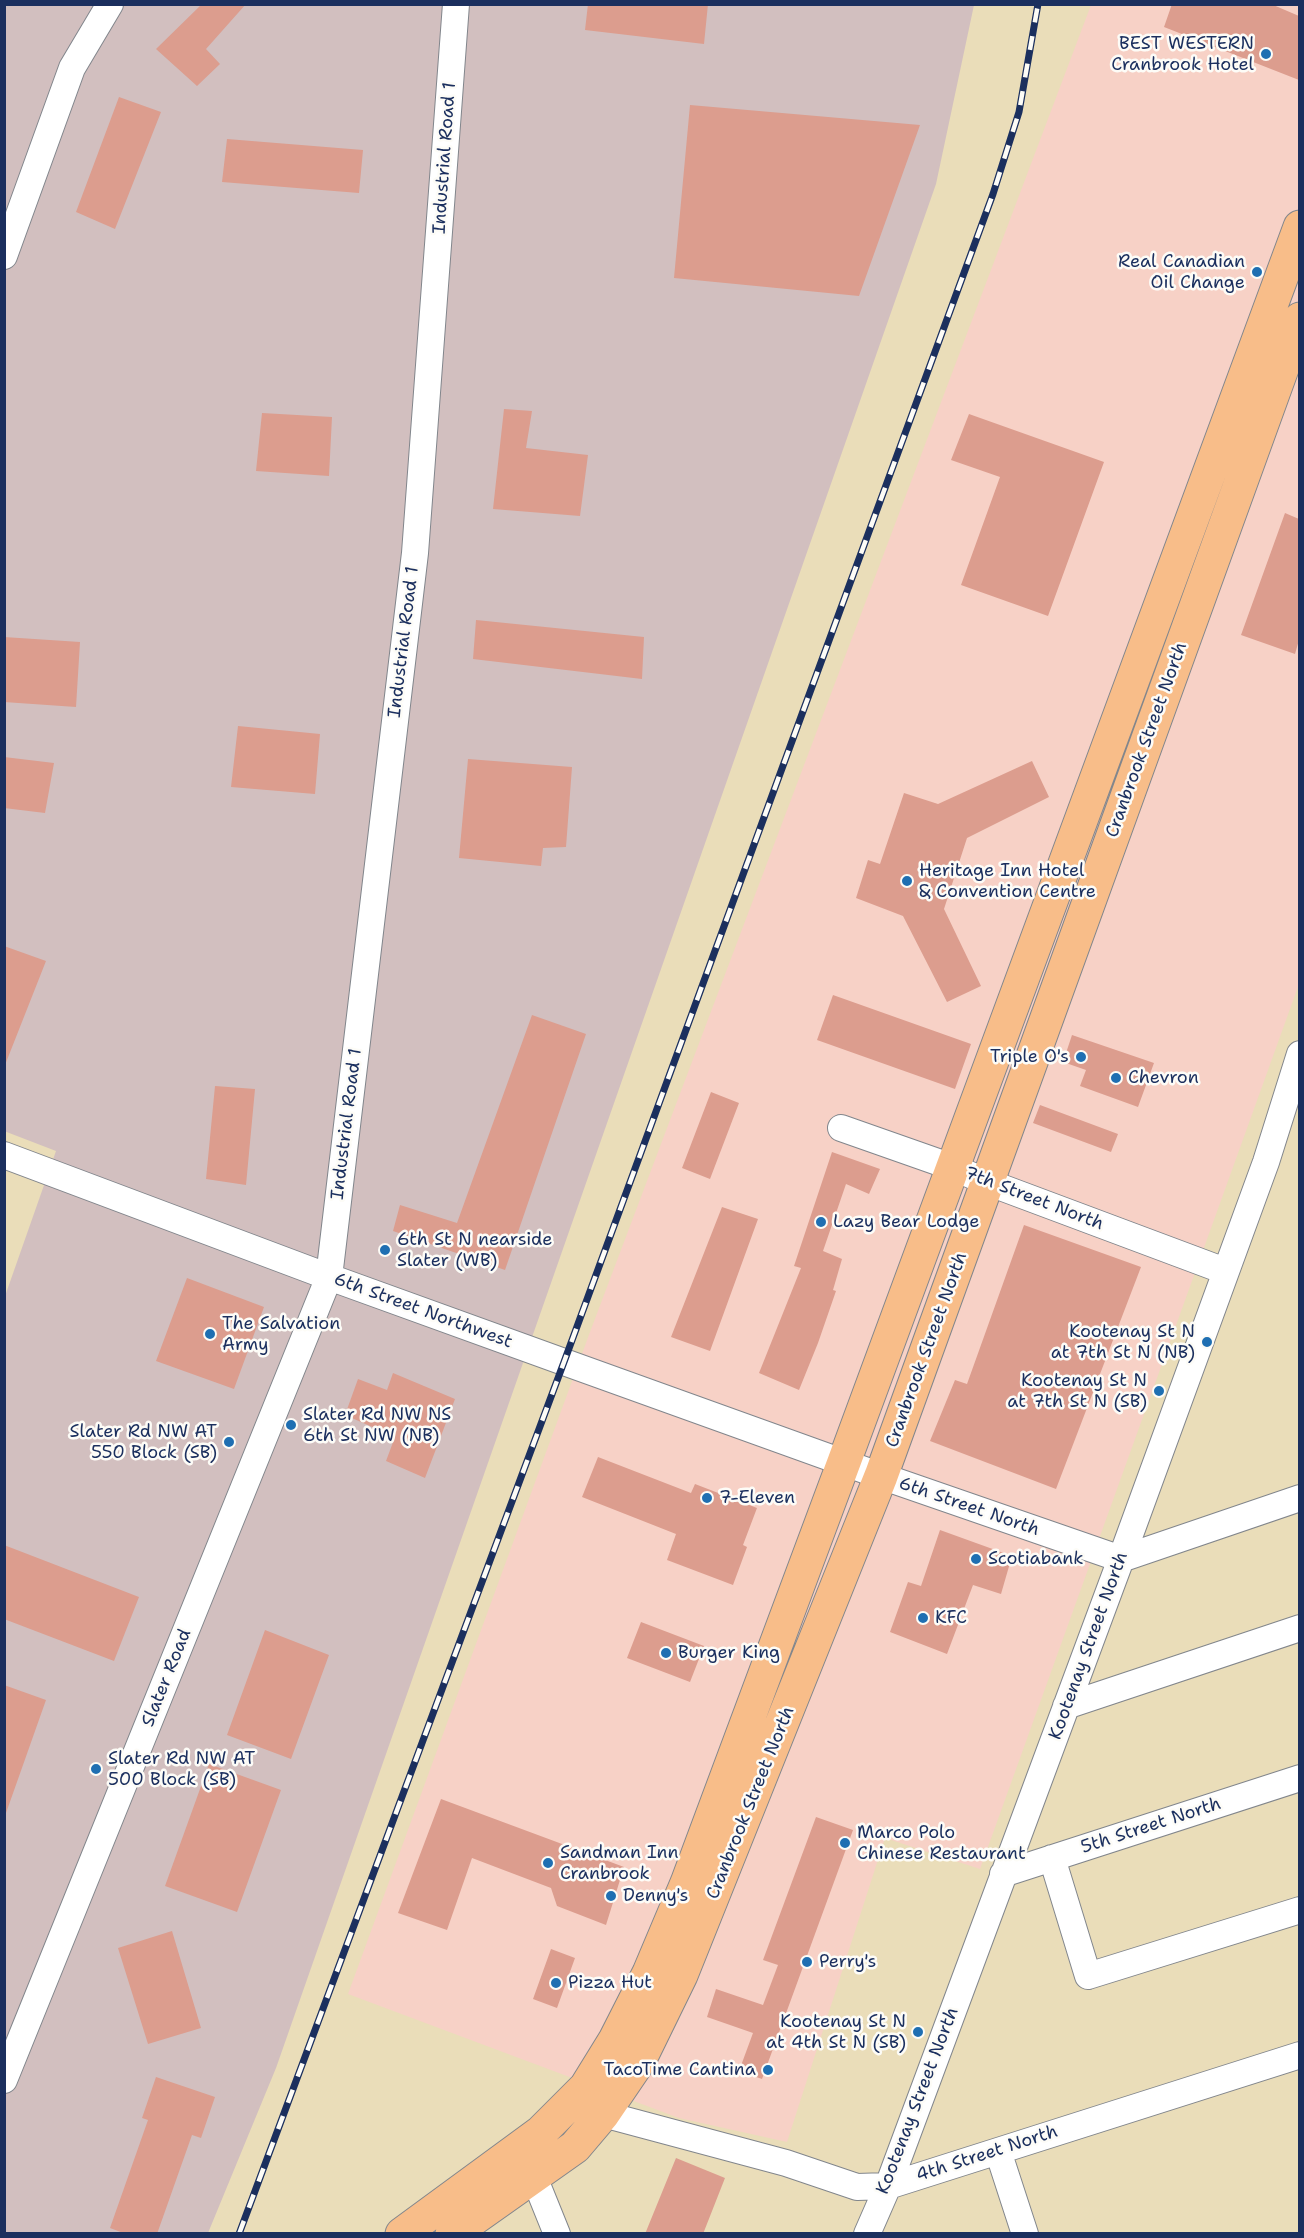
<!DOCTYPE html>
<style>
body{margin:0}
#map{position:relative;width:1304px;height:2238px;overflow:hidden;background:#eaddb9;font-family:"Shantell Sans",sans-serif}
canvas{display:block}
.frame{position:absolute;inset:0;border:6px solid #1b2f5e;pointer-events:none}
</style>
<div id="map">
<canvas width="1304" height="2238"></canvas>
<div class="frame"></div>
</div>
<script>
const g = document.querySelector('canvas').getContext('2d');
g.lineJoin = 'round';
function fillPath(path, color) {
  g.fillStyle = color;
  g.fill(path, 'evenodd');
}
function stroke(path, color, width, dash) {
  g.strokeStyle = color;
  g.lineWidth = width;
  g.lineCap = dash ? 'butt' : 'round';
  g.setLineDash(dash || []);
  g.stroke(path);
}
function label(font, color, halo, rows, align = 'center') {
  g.font = font + ' "Shantell Sans",sans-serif';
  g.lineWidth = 5;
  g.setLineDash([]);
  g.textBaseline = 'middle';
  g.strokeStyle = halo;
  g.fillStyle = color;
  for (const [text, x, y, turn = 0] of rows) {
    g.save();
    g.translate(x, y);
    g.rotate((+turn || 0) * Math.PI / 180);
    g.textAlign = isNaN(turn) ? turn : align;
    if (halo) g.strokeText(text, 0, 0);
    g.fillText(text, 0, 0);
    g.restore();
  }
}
const built = new Path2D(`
 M1091,5H1299V984L980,1869L885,1838L787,2142L679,2118L348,1994L590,1332Z`);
const industrial = new Path2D(`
 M5,5H974L936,184L276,2068L208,2233L5,2234L4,1299L56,1151L4,1131Z`);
const building = new Path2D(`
 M202,4H246L206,49L220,64L197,86L156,49Z
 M588,4H708L704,44L585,30Z
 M1172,4H1271L1299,16V80L1164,27Z
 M119,97L161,112L115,229L76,212Z
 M690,105L920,125L859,296L674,278Z
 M227,139L363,150L359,193L222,182Z
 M504,409L532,411L526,448L588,455L580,516L493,509Z
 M262,413L332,417L329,476L256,471Z
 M969,414L1104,462L1048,616L961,585L1000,477L951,460Z
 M1285,513L1299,519V640L1295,654L1241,635Z
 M476,620L644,637L642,679L473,659Z
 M4,637L80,642L76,707L4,702Z
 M238,726L320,734L315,794L231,787Z
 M4,757L54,763L45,813L4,808Z
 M468,759L572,767L566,847L543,848L541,866L459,858Z
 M1032,761L1049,797L967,838L944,909L981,986L947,1002L903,916L856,898L868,860L880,864L904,793L938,804Z
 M4,946L46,961L5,1065H4Z
 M833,995L971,1044L955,1089L817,1040Z
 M532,1015L586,1034L505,1270L393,1231L400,1205L457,1223Z
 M1072,1035L1154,1063L1138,1107L1080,1086L1086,1070L1063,1062Z
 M215,1086L255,1089L246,1185L206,1179Z
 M711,1092L739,1103L710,1179L682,1168Z
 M1040,1105L1118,1134L1111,1152L1033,1123Z
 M832,1152L880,1169L869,1194L846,1184L823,1251L842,1259L833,1290L836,1291L818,1343L799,1390L759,1373L801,1268L794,1266Z
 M722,1207L758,1219L710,1351L671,1337Z
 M1024,1225L1141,1267L1056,1489L930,1441L955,1380L967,1384Z
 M187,1278L264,1307L234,1389L156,1361Z
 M393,1373L455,1399L425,1478L386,1461L395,1437L345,1415L358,1379L387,1390Z
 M598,1457L691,1493L695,1484L757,1508L743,1545L747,1547L733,1585L667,1560L676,1534L582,1497Z
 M940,1530L1012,1556L1001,1594L973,1585L947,1654L890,1632L908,1582L921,1586Z
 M4,1545L139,1597L114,1661L4,1619Z
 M641,1622L704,1646L690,1682L627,1658Z
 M265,1630L329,1655L291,1759L227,1735Z
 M4,1685L46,1700L6,1813L4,1812Z
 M209,1764L281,1790L237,1912L165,1886Z
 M441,1799L624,1867L606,1925L557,1906L551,1888L472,1858L447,1930L398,1913Z
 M816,1817L853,1830L762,2079L739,2071L753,2033L707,2017L716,1989L763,2005L778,1965L763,1960Z
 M172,1931L201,2028L148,2044L118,1948Z
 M551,1949L575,1958L557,2008L533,1999Z
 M156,2077L215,2097L201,2138L192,2135L157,2234H126L110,2228L148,2120L142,2118Z
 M676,2158L725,2178L703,2234H645Z`);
const minor = new Path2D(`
 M4,256L72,68L110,4
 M841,1128L952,1167L987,1182L1225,1271
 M4,1155L329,1277L564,1362L881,1476L1121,1559L1300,1498
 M1066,1706L1300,1628
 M1052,1858L1088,1976L1300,1910
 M1003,1874L1300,1778
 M4,2080L329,1277L415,553L456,4
 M603,2114L786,2163L857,2187L888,2186L1300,2055
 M998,2151L1025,2234
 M534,2177L557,2234
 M867,2234L888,2186L1121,1559L1266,1162L1300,1054`);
const highway = new Path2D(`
 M402,2234L541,2132L586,2087L615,2040L649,1973L687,1883L844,1462L1300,227
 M452,2234L575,2147L603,2114L639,2061L681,1975L881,1476L1300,319`);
const rail = new Path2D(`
 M239,2234L564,1362L993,194L1019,112L1038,4`);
const markers = [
 [1266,54,6,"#1f6fb2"],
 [1257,272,6,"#1f6fb2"],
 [907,881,6,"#1f6fb2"],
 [1081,1057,6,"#1f6fb2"],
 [1116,1078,6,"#1f6fb2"],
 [821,1222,6,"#1f6fb2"],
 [385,1250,6,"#1f6fb2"],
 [210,1334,6,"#1f6fb2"],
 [1207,1342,6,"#1f6fb2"],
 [1159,1391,6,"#1f6fb2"],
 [291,1425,6,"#1f6fb2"],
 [229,1442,6,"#1f6fb2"],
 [707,1498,6,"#1f6fb2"],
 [976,1559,6,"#1f6fb2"],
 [923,1618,6,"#1f6fb2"],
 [666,1653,6,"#1f6fb2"],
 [96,1769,6,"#1f6fb2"],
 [845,1843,6,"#1f6fb2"],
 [548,1863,6,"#1f6fb2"],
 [611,1896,6,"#1f6fb2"],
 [807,1962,6,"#1f6fb2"],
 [556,1983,6,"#1f6fb2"],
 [918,2032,6,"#1f6fb2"],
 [768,2070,6,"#1f6fb2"]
];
const poiNames = [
 ["BEST WESTERN",1254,44,"right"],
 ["Cranbrook Hotel",1254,65,"right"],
 ["Real Canadian",1245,262,"right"],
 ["Oil Change",1245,283,"right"],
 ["Heritage Inn Hotel",919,871],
 ["& Convention Centre",919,892],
 ["Triple O's",1069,1057,"right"],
 ["Chevron",1128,1078],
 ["Lazy Bear Lodge",833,1222],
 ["6th St N nearside",397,1240],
 ["Slater (WB)",397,1261],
 ["The Salvation",222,1324],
 ["Army",222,1345],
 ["Kootenay St N",1195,1332,"right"],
 ["at 7th St N (NB)",1195,1353,"right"],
 ["Kootenay St N",1147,1381,"right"],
 ["at 7th St N (SB)",1147,1402,"right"],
 ["Slater Rd NW NS",303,1415],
 ["6th St NW (NB)",303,1436],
 ["Slater Rd NW AT",217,1432,"right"],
 ["550 Block (SB)",217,1453,"right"],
 ["7-Eleven",719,1498],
 ["Scotiabank",988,1559],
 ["KFC",935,1618],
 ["Burger King",678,1653],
 ["Slater Rd NW AT",108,1759],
 ["500 Block (SB)",108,1780],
 ["Marco Polo",857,1833],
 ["Chinese Restaurant",857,1854],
 ["Sandman Inn",560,1853],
 ["Cranbrook",560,1874],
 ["Denny's",623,1896],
 ["Perry's",819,1962],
 ["Pizza Hut",568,1983],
 ["Kootenay St N",906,2022,"right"],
 ["at 4th St N (SB)",906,2043,"right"],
 ["TacoTime Cantina",756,2070,"right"]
];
const streetNames = [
 ["Industrial Road 1",445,158,-86],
 ["Industrial Road 1",404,642,-83],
 ["Cranbrook Street North",1147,740,-70],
 ["Industrial Road 1",347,1124,-83],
 ["7th Street North",1034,1199,21],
 ["6th Street Northwest",423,1311,20],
 ["Cranbrook Street North",927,1350,-70],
 ["6th Street North",969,1507,19],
 ["Kootenay Street North",1089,1646,-70],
 ["Slater Road",167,1678,-68],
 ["Cranbrook Street North",751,1803,-68],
 ["5th Street North",1151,1826,-18],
 ["Kootenay Street North",918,2101,-69],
 ["4th Street North",987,2154,-18]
];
fillPath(built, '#f7d1c6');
fillPath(industrial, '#d2bfbf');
fillPath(building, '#dc9d8e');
stroke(minor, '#82868c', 28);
stroke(highway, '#82868c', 35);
stroke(minor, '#fff', 26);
stroke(highway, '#f8bd89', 33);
stroke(rail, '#1b2f5e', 7);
stroke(rail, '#fdfcf7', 4.5, [14]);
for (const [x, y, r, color] of markers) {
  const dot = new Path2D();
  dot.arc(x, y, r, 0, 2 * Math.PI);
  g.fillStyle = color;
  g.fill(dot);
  stroke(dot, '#fdfcf7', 2);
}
label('18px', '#1b2f5e', '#fdfcf7', poiNames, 'left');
label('18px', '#1b2f5e', '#fdfcf7', streetNames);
</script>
